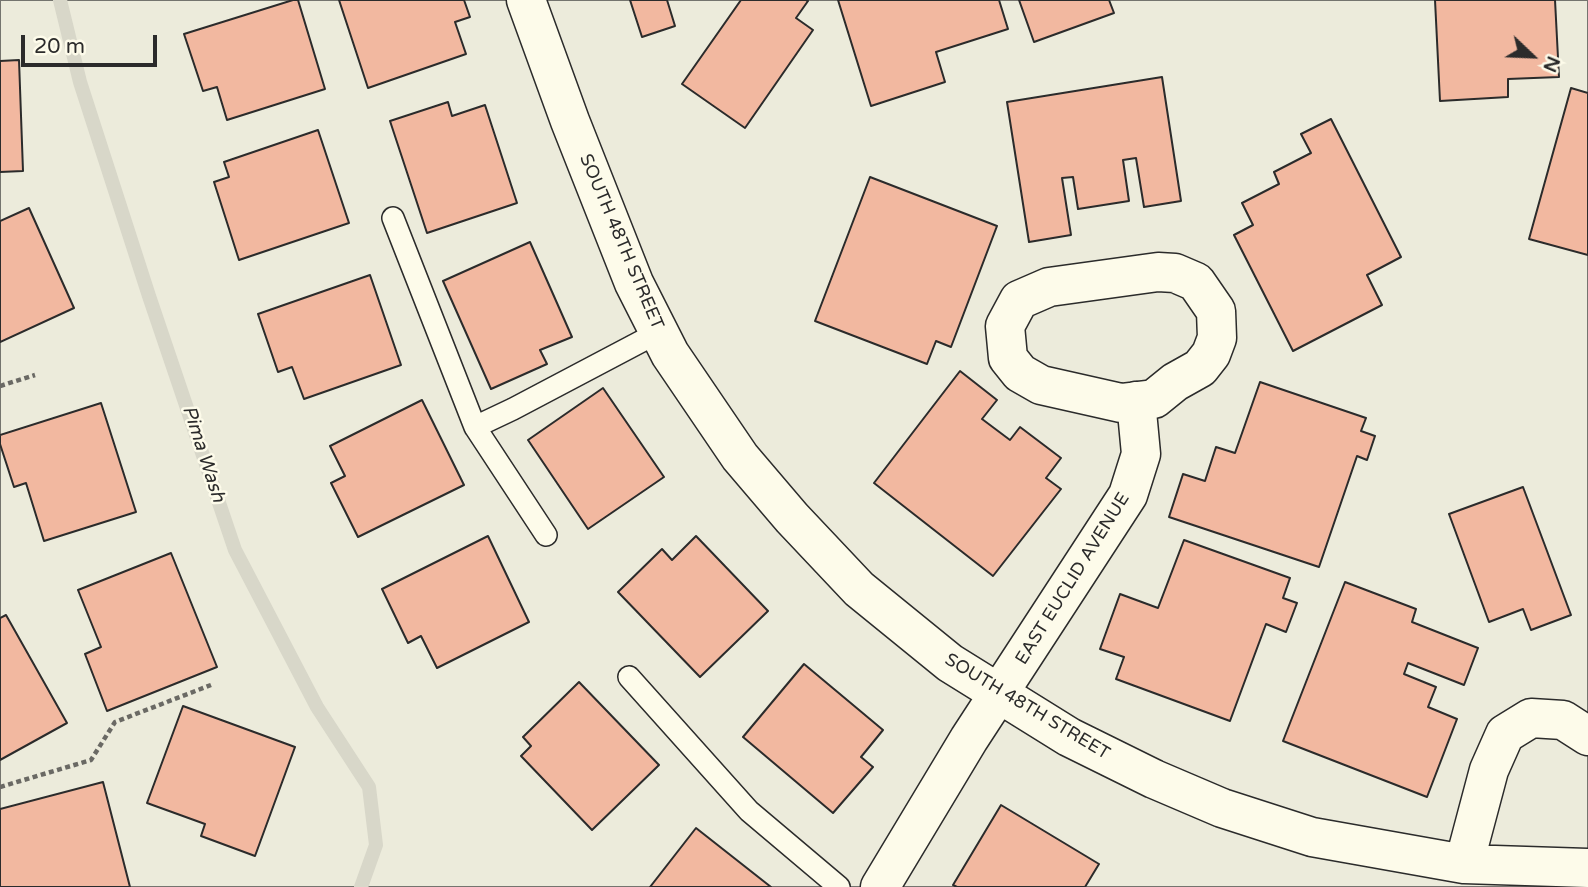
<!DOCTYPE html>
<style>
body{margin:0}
#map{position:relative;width:1588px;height:887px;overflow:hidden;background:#fdfbea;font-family:"Varela Round",sans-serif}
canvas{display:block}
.north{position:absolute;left:1497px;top:21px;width:70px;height:70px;-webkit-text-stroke:5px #fdfbea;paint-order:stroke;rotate:113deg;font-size:19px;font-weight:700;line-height:28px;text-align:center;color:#2b2b2b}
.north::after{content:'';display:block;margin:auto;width:24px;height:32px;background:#2b2b2b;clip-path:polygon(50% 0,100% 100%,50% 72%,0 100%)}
.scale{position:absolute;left:21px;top:35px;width:136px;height:32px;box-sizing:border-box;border:4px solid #2b2b2b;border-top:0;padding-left:9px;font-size:21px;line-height:24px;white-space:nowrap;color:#2b2b2b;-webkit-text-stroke:5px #fdfbea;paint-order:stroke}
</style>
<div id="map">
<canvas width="1588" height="887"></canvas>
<div class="north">N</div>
<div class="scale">20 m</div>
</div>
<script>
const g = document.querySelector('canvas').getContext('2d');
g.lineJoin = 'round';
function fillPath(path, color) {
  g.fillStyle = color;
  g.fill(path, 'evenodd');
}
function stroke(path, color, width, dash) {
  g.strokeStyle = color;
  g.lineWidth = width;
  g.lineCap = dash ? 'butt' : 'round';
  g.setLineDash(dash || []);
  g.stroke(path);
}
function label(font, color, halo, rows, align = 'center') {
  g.font = font + ' "Varela Round",sans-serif';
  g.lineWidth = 5;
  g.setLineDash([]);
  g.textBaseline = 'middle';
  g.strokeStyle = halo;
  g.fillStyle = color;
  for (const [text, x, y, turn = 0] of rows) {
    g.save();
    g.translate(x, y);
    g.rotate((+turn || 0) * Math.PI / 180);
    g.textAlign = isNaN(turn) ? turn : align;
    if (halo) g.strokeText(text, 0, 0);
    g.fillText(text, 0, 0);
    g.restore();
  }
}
const green = new Path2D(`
 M0,0H1588V887H0Z`);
const stream = new Path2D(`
 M60,0L80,82L149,296L235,550L317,707L369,787L376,845L361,887`);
const building = new Path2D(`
 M293,0H298L325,89L227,120L217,87L203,91L184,34Z
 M339,0H464L470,17L455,22L466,54L368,88Z
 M630,0H667L675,26L642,37Z
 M741,0H806L808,1L796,18L813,30L745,128L682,84Z
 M838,0H999L1008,29L936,52L945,82L871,106Z
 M1019,0H1109L1114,13L1034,42Z
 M1435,0H1555L1559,77L1508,79V97L1440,101Z
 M19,60L23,171L0,172V61Z
 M1162,77L1181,201L1144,207L1136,158L1123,160L1129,201L1078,209L1073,177L1062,178L1071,235L1029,242L1007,102Z
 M1571,88L1588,93V255L1529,239Z
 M448,102L452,116L485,105L517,203L427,233L390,121Z
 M1331,119L1401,257L1367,275L1382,305L1293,351L1234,235L1253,225L1242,203L1279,184L1274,172L1311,153L1301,134Z
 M318,130L349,223L239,260L214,182L229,177L224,162Z
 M870,177L997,226L951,347L936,341L927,364L815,321Z
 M29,208L74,308L0,342V221Z
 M530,242L572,337L540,350L547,364L491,389L443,281Z
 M370,275L401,365L304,399L292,367L278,372L258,314Z
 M960,371L997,400L982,419L1010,440L1020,427L1061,458L1046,478L1061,489L993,576L874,483Z
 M1260,382L1366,418L1361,431L1375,436L1367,460L1357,456L1319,567L1169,517L1183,474L1205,481L1216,447L1235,453Z
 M603,388L664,477L588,529L528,440Z
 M422,400L464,485L358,537L331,483L345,476L330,446Z
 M101,403L136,512L44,541L26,483L14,487L0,444V435Z
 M1523,487L1571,615L1531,630L1523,609L1489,622L1449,514Z
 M488,536L529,622L437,668L421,636L408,643L382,589Z
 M696,536L768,611L700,677L618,592L662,549L672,560Z
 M1184,540L1290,578L1283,598L1297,603L1286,632L1266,624L1230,721L1116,679L1124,657L1100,649L1120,594L1158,608Z
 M171,553L217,667L107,711L85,654L101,647L78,590Z
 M1345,582L1416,609L1412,622L1478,648L1464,685L1408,663L1404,674L1436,687L1428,707L1457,719L1427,797L1283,741Z
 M6,615L67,723L0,760V618Z
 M804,664L883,730L861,757L873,767L833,813L743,737Z
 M579,682L659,765L592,830L521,756L531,746L523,737Z
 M183,706L295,747L255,856L201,836L205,824L147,803Z
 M103,782L130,887H0V809Z
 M1001,805L1099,864L1085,887H957L953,885Z
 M696,828L771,887H650Z`);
const path = new Path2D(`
 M0,386L35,375
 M0,787L91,760L115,722L211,685`);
const service = new Path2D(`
 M393,218L475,427L513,409L659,332
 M475,427L546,535
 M629,677L749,811L839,887`);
const minor = new Path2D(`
 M526,0L570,121L634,283L670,354L740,457L792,518L859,589L950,663L1069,737L1154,779L1222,808L1312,837L1464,864L1588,868
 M1158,272L1175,273L1196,282L1216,311L1217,338L1211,354L1200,368L1175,382L1154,399L1121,403L1041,385L1020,373L1008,358L1005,326L1019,300L1049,287Z
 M1464,864L1489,770L1505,734L1531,718L1563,720L1588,736
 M880,887L969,739L1128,495L1141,454L1136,401`);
const streetNames = [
 ["SOUTH 48TH STREET",621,242,67],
 ["EAST EUCLID AVENUE",1073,579,-58],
 ["SOUTH 48TH STREET",1027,707,31]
];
const waterNames = [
 ["Pima Wash",203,454,72]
];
fillPath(green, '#ecebdb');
stroke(green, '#74746e', 2);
stroke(stream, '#d8d7c9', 14);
fillPath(building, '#f2b8a0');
stroke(building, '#2b2b2b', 2);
stroke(service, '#2b2b2b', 24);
stroke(minor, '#2b2b2b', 41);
stroke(path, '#6a6964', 4.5, [5, 3.5]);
stroke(service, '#fdfbea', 21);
stroke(minor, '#fdfbea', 38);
label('18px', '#2b2b2b', '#fdfbea', streetNames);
label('italic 19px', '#2b2b2b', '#fdfbea', waterNames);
</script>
